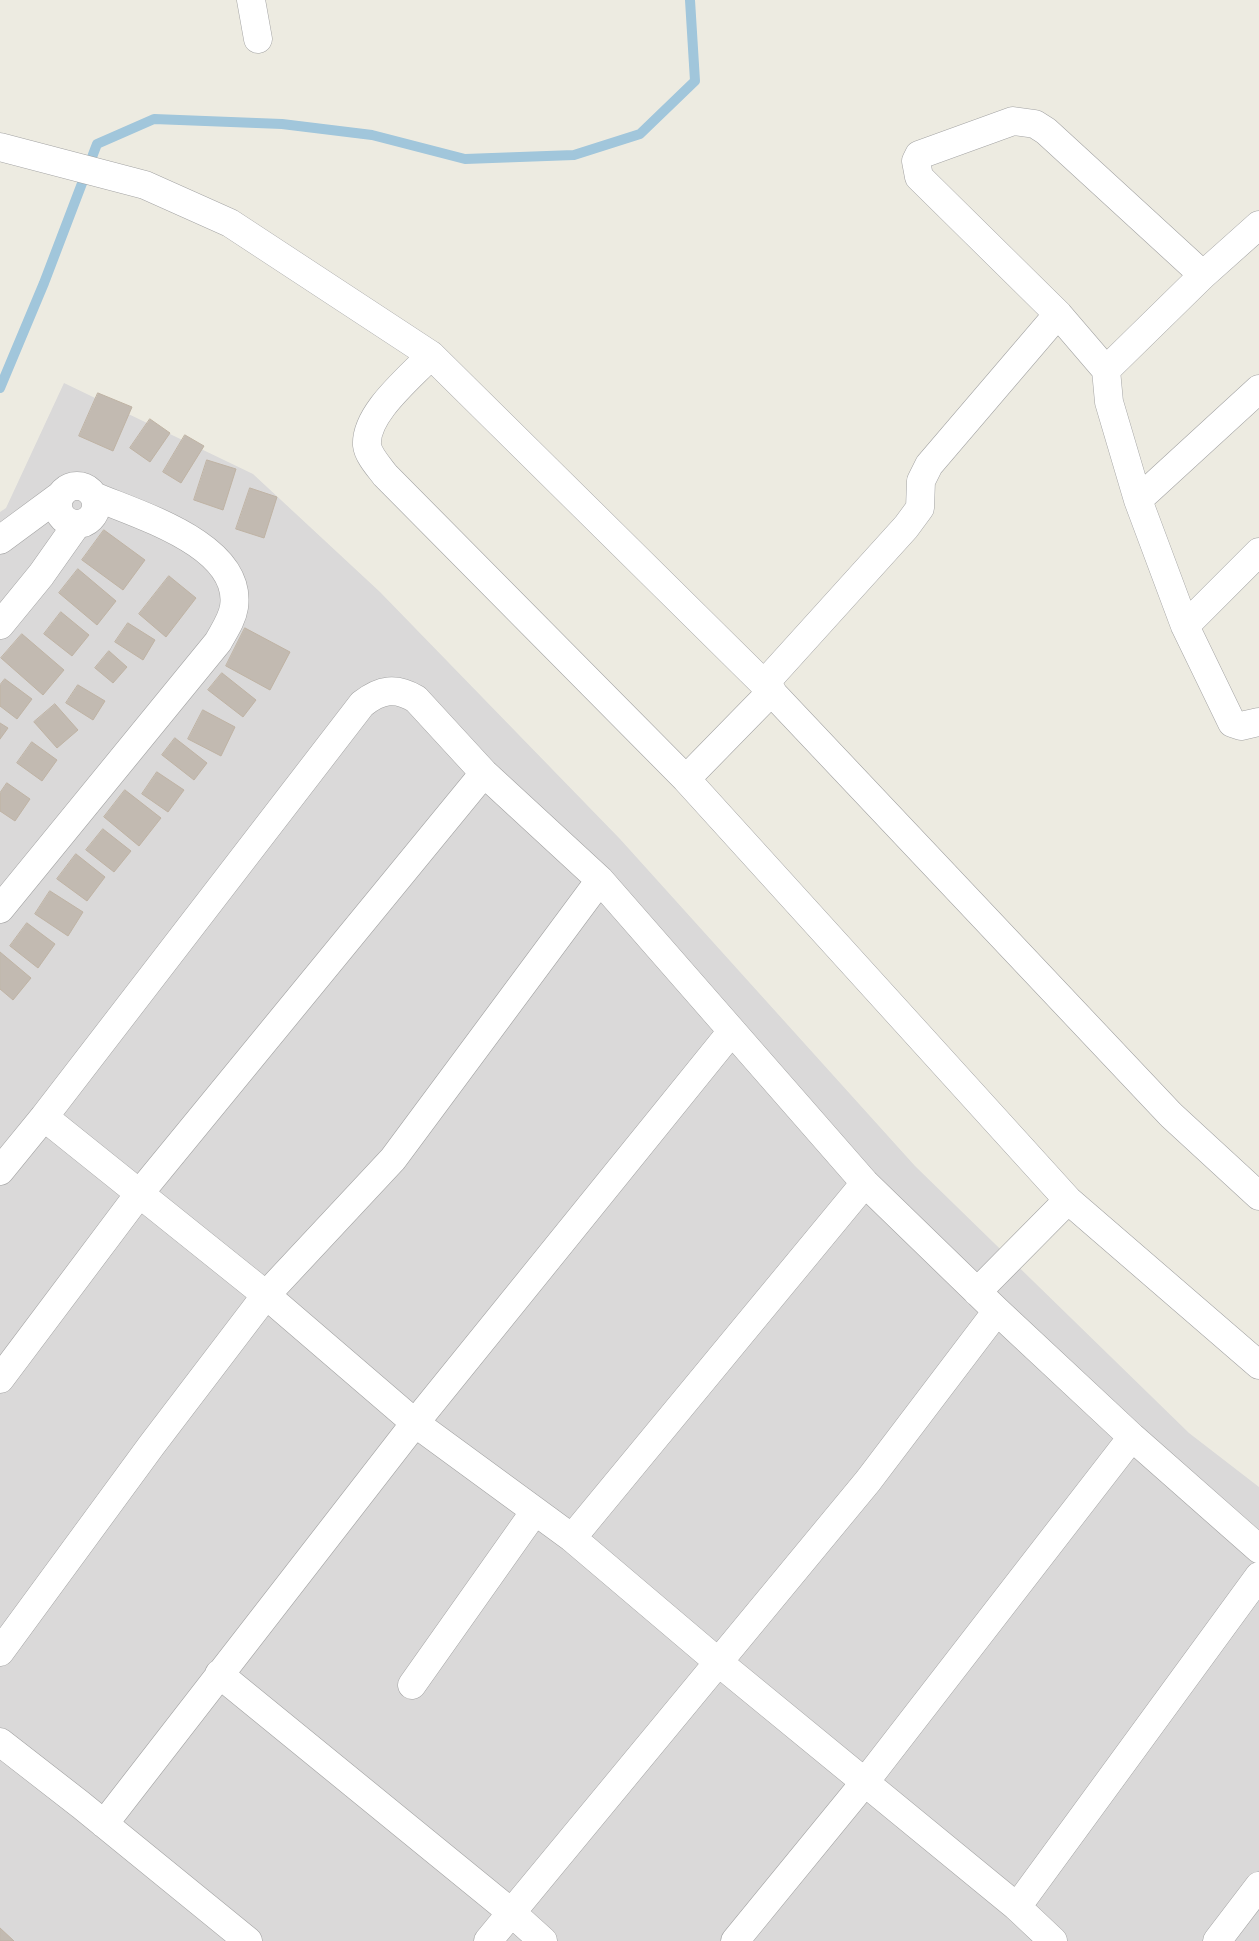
<!DOCTYPE html>
<style>
body{margin:0}
canvas{display:block;background:#edebe1}
</style>
<canvas width="1259" height="1941"></canvas>
<script>
const g = document.querySelector('canvas').getContext('2d');
g.lineJoin = 'round';
function fillPath(path, color) {
  g.fillStyle = color;
  g.fill(path, 'evenodd');
}
function stroke(path, color, width, dash) {
  g.strokeStyle = color;
  g.lineWidth = width;
  g.lineCap = dash ? 'butt' : 'round';
  g.setLineDash(dash || []);
  g.stroke(path);
}
const residential = new Path2D(`
 M64,383L253,474L380,592L620,839L915,1166L1189,1433L1259,1487V1941H0V512L6,508Z`);
const stream = new Path2D(`
 M0,388L44,283L97,144L154,119L282,124L372,135L465,159L574,155L640,134L695,81L690,0`);
const building = new Path2D(`
 M98,393L132,407L113,451L79,436Z
 M150,419L170,433L150,462L130,448Z
 M185,435L204,446L181,483L163,472Z
 M207,460L236,469L223,510L194,500Z
 M250,488L277,497L264,538L236,529Z
 M104,530L145,560L123,590L82,560Z
 M78,569L116,601L97,625L59,593Z
 M169,576L196,598L166,637L139,614Z
 M61,612L89,635L72,656L44,634Z
 M128,623L155,640L143,660L115,642Z
 M245,628L290,652L270,690L226,666Z
 M22,634L64,670L43,695L1,658Z
 M109,651L127,667L113,683L95,668Z
 M222,673L256,700L243,717L208,690Z
 M5,679L32,699L17,719L0,706V685Z
 M78,685L105,701L93,720L66,703Z
 M55,704L78,730L57,748L34,722Z
 M203,710L235,727L221,756L188,739Z
 M0,723L8,728L0,739Z
 M175,738L207,763L194,780L162,755Z
 M32,742L57,760L42,781L17,763Z
 M157,772L184,790L168,812L142,794Z
 M7,783L30,799L15,821L0,811V793Z
 M125,790L161,818L139,846L104,817Z
 M103,829L131,851L114,872L86,850Z
 M76,854L105,877L87,901L57,879Z
 M50,891L83,912L68,936L35,914Z
 M27,923L55,944L38,968L10,946Z
 M0,952L31,978L13,1000L0,989Z
 M0,1928L14,1941H0Z`);
const minor = new Path2D(`
 M251,0L258,39
 M0,147L145,185L230,223L431,355
 M1259,225L1203,275L1106,370L1109,402L1138,500L1185,626L1232,723L1241,726L1259,722
 M1106,370L1058,314L919,177L916,161L919,155L1013,121L1035,124L1046,131L1203,275
 M58 505a19 19 0 1 1 38 0a19 19 0 1 1-38 0Z
 M1138,500L1259,389
 M0,540L61,495
 M0,625L41,575L77,524
 M1185,626L1259,552
 M764,684L906,527L920,508L921,481L929,465L1058,314
 M686,779L772,691
 M0,909L218,642C224,631 232,620 234,607C243,545 138,515 94,496
 M44,1117L266,1295L415,1423L572,1538L717,1661L1017,1907L1053,1941
 M0,1171L44,1117L362,704C381,689 396,687 416,699L484,773L600,880L865,1183L997,1311L1132,1437L1259,1549
 M1259,1196L1171,1115L764,684L431,355C411,377 365,413 367,445C368,455 379,467 385,475L686,779L1068,1200L1259,1365
 M977,1292L1068,1200
 M0,1379L139,1194L484,773
 M572,1538L865,1183
 M0,1652L151,1446L266,1295L393,1159L600,880
 M219,1674L512,1913L543,1941
 M412,1685L535,1511
 M0,1742L81,1805L248,1941
 M104,1824L415,1423L732,1031
 M1017,1907L1259,1576
 M488,1941L868,1481L997,1311
 M735,1941L865,1782L1132,1437
 M1217,1941L1259,1886`);
fillPath(residential, '#dad9d9');
stroke(stream, '#a1c6db', 10);
fillPath(building, '#c2bab1');
stroke(building, '#bfb3a4', 1);
stroke(minor, '#a3a3a3', 29);
stroke(minor, '#fff', 28);
</script>
